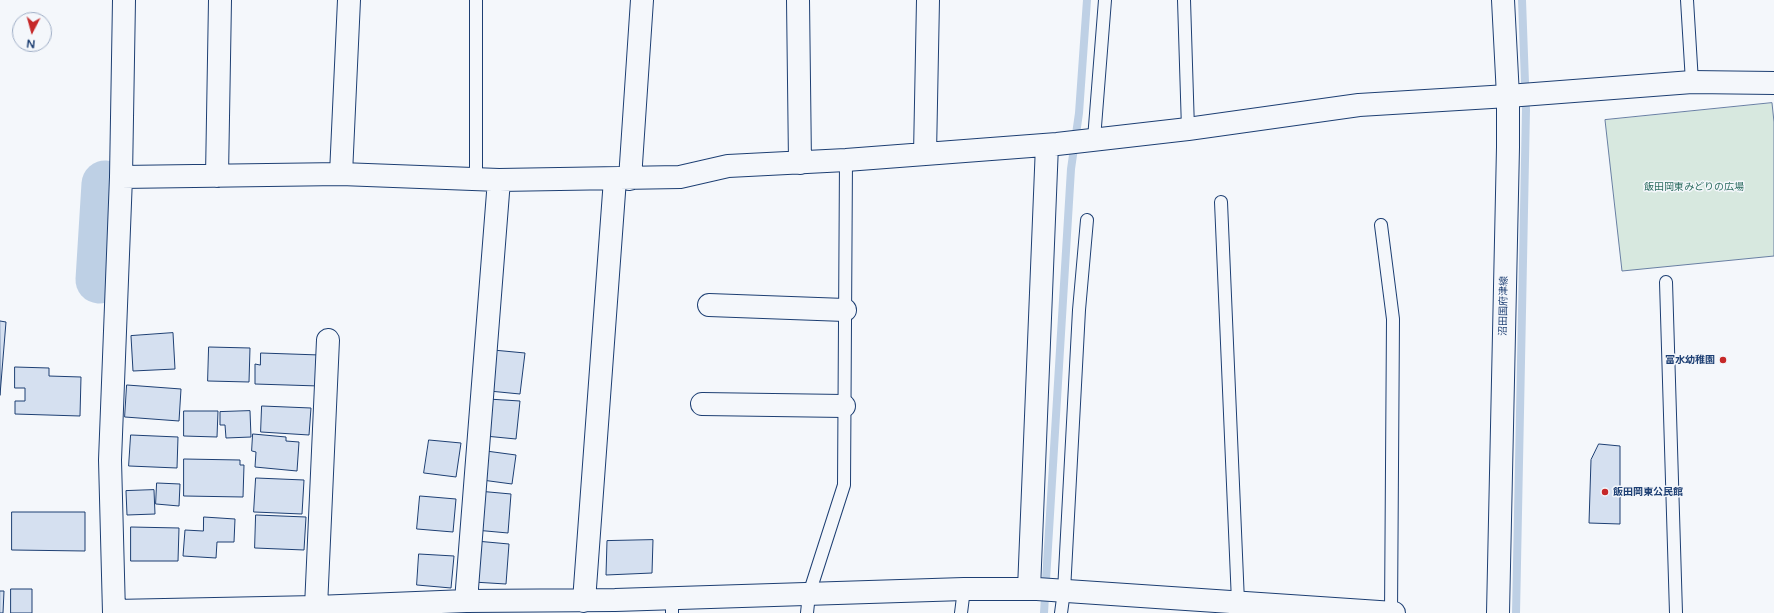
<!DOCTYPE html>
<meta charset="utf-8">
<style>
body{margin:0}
#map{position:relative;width:1774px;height:613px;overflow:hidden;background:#f4f7fb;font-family:"Varela Round",sans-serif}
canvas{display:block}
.north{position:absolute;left:12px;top:12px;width:40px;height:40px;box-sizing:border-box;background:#f4f7fb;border:1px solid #9eadc5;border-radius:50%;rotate:186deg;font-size:11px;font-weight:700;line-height:16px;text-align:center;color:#1d3f73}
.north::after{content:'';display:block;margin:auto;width:14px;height:18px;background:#c62828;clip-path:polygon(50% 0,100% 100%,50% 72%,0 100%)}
</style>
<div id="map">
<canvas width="1774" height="613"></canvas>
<div class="north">N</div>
</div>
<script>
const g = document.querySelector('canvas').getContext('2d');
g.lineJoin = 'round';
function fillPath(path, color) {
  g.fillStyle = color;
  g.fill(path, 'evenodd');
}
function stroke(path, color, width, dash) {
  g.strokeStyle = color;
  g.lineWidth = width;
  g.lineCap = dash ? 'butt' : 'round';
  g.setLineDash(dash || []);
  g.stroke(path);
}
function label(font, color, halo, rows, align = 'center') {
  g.font = font + ' "Varela Round","Noto Sans JP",sans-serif';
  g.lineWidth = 3;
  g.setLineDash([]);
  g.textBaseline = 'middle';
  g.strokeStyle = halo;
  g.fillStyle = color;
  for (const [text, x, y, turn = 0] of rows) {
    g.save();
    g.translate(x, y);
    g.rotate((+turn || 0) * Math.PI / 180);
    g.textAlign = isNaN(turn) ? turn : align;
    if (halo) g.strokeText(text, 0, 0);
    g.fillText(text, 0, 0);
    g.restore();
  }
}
const green = new Path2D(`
 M1772,103L1774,122V256L1622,271L1605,120Z`);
const stream = new Path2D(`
 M1044,613L1071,169L1079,113L1087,0
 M1516,613L1526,110L1522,0`);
const river = new Path2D(`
 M99,280L105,184`);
const building = new Path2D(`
 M0,321L6,322L0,395Z
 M173,333L175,369L133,371L131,336Z
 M209,347L250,348L249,382L208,381Z
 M493,350L525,353L520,394L489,391Z
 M261,353L320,355L319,386L255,384V364L260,365Z
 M15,367L49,368V376L81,377L80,416L15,414V401H25V388H15Z
 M127,385L181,389L179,421L125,417Z
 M488,399L520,401L516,439L485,436Z
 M262,406L311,408L309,435L261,432Z
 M184,411H218L217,437L184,436Z
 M250,411L251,437L226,438L225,425H220V412Z
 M253,434L286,437V441L299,442L297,471L255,467L256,452L252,451Z
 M131,435L178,437L177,468L129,466Z
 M429,440L461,443L456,477L424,473Z
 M1599,444L1620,446V524L1589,523L1591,460Z
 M486,451L516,455L512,484L482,480Z
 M184,459L240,460V465H244L243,497L184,496Z
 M256,478L304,480L302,514L254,512Z
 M157,483L180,484L179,506L156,504Z
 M154,490L155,514L127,515L126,491Z
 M478,491L511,494L508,533L475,530Z
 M420,496L456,499L453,532L417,529Z
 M12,512H85V551L12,550Z
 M256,515L306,517L304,550L255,548Z
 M204,517L235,519L234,542H217L216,558L183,556L185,530L203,531Z
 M131,527L179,528L178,561H131Z
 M653,540L652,573L606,575L607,541Z
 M476,541L509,544L506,584L473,582Z
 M419,554L454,556L451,588L417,585Z
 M11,589H32V613H11Z
 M0,591H4L3,613H0Z`);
const service = new Path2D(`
 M476,0V179
 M1184,0L1188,129
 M1687,0L1692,82
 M1094,139L1105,0
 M1221,202L1238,602
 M1381,225L1393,319L1391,613
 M1666,282L1676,613
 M672,598V613
 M807,613L809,594L844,485L846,160
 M961,613L964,589
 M1061,613L1064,591L1079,310L1087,220`);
const minor = new Path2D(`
 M798,0L800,163
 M925,154L928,0
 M341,174L349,0
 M217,176L220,0
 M121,177L341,174L499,180L680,177L728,166L846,160L1057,144L1188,129L1359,105L1508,96L1692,82L1774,83
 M630,179L642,0
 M709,305L845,310
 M702,404L844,406
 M1029,589L1047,145
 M466,601L499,180
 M584,601L615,179
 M316,607L328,340
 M114,611L316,607L466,601L615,600L964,589H1037L1394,613
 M114,613L110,460L121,177L124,0`);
const secondary = new Path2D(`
 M1498,613L1508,147V96L1503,0`);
const markers = [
 [1723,360,4,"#c62828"],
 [1605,492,4,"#c62828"]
];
const parkNames = [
 ["飯田岡東みどりの広場",1694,187]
];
const streetNames = [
 ["沼田国府津線",1504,306,-89]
];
const poiNames = [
 ["富水幼稚園",1715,360],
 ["飯田岡東公民館",1613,492,"left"]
];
fillPath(green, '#d7e8df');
stroke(green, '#687fa3', 1);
stroke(stream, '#bed0e5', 8);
stroke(river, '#bed0e5', 47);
fillPath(building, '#d5e0f0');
stroke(building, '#1d3f73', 1);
stroke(service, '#1d3f73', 14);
stroke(minor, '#1d3f73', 24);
stroke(secondary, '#1d3f73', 24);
stroke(service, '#f4f7fb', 12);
stroke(minor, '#f4f7fb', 22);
stroke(secondary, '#f4f7fb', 22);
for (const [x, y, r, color] of markers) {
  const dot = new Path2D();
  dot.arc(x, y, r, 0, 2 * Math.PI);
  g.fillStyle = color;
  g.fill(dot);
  stroke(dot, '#f4f7fb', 1.5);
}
label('10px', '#2c6c60', '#f4f7fb', parkNames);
label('10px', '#1d3f73', '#f4f7fb', streetNames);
label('bold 10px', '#1d3f73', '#f4f7fb', poiNames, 'right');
</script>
